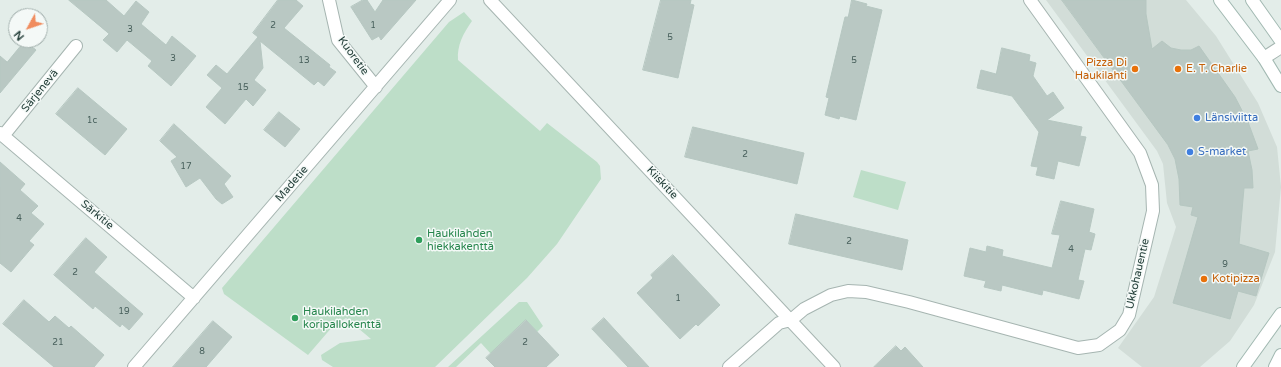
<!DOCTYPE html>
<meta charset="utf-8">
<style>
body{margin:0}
#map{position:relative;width:1281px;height:367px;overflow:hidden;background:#e3ede9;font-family:"Varela Round",sans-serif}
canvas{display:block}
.north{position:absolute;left:8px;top:8px;width:40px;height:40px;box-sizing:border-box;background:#f4f9f7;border:1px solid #a0aeab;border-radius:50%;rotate:230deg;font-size:11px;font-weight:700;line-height:16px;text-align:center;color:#233e39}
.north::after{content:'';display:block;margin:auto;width:14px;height:18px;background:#f08c5e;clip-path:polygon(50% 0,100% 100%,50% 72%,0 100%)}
</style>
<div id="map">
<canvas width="1281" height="367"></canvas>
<div class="north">N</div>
</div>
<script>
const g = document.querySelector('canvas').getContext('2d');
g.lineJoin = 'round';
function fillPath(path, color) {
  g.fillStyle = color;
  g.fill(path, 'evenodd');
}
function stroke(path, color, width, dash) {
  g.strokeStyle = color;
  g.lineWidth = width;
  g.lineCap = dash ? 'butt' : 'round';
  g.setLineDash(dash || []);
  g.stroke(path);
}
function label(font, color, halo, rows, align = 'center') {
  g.font = font + ' "Varela Round",sans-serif';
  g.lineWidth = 3;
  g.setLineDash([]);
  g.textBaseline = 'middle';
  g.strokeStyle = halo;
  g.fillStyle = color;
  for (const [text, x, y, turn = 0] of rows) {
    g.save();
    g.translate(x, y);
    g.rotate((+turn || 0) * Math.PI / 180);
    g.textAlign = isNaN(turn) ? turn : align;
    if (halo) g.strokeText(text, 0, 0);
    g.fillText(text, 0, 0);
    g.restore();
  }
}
const built = new Path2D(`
 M1046,0H1186L1216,36L1258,103L1277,147L1281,187L1275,252L1254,305L1230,341L1200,367H1142L1118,348L1154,297L1176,227L1167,203L1163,164L1157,151Z`);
const green = new Path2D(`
 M464,12L472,21C463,34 457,45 458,60L540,131L547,123L597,162L600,166L601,179L557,244L527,278L435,367H333L322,360L321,355L340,343L371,339L346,318L333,326L308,355L224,294L222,288L449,22Z
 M861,170L906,182L898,210L853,197Z
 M519,302H527L543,326L537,332L526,320L491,354L481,343L456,367H448Z`);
const building = new Path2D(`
 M69,0H106L124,16L136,1L149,12L141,24L166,45L172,36L196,56L171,86L148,66L152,61L127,40L117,52L103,40L109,34Z
 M278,0H296L303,6L284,28L330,65L329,67L336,72L324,86L318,81L314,85L260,41L263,68L254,80L266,90L253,106L246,99L225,124L206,107L222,88L207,75L216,65L227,74L258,37L253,33Z
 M363,0H367L375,12L383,0H416L381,40L379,36L372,40L351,7Z
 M661,0H691L690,4L694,5L678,78L643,70Z
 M852,0L867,4L866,6L882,10L856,120L840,116L839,119L825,115L829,98L826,97L845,17H848Z
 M1062,0H1146V14L1152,49L1162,41L1171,48L1181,50H1191L1199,46L1235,97L1248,122L1258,149L1248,151L1252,170L1253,188H1244L1239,244L1269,253L1256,296L1238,291L1230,319L1173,303L1198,217L1191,215L1193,207L1180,205L1179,179L1175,159L1168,145Z
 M25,41L36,50L0,93V56L7,62Z
 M1002,48L1030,55L1029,61L1036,63L1033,76L1047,96L1053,92L1064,108L1047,120L1082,127L1080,136L1086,137L1079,166L1058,161L1054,179L1036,175L1038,167L1031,166L1039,132L1012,96L977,88L981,70L996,74Z
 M78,88L127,129L105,155L56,114Z
 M279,112L300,129L285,147L264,130Z
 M174,124L231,176L224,184L233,197L222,204L216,199L200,178L186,187L171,161L177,157L160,141Z
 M693,127L804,153L797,184L685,157Z
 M0,162L25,184L20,190L38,206L31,213L44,224L29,241L34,245L11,272L0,263Z
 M1061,201L1094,209L1089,232L1095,234L1091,250L1085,249L1078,280L1084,281L1079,299L1043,290L1042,295L1002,285L1001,291L984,287L986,281L964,276L970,248L986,252L987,246L1003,250L1002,256L1052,268L1060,235L1052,234Z
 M796,214L908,240L902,270L789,244Z
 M86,238L107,257L94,272L143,314L129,330L122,324L120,327L95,306L93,309L54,275Z
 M673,255L720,305L698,326L696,324L680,339L637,293L653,278L651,275Z
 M24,300L49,322L55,316L69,328L71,326L104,355L94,367H54L3,324Z
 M604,318L649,367H628L592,329Z
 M526,320L559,355L546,367H495L486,358Z
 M213,321L232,337L206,367H173Z
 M896,346L901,351L905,347L923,367H874Z`);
const minor = new Path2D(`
 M329,0L338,40L376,87
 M490,0L834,367
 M0,133L194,298
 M3,136L76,46
 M134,367L450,0
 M729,367L779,323L791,320L804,309L831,295L848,291L866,292L909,302L1078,348L1099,345L1120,330L1129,315L1153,211L1152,185L1140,153L1030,0`);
const tertiary = new Path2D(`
 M1264,58L1281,47`);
const secondary = new Path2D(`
 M1220,0L1264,58L1281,86
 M1252,0L1281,41
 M1243,367L1281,314
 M1275,367L1281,355`);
const markers = [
 [1135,69,4,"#e8710a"],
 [1178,69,4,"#e8710a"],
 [1197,118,4,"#3f7fe0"],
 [1190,152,4,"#3f7fe0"],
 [419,240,4,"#2e9e5b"],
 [1204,279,4,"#e8710a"],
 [295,318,4,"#2e9e5b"]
];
const numberNames = [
 ["2",273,26],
 ["1",373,26],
 ["3",130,30],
 ["5",670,38],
 ["3",173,59],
 ["13",304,61],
 ["5",854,61],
 ["15",243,88],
 ["1c",92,121],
 ["2",745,155],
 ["17",186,167],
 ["4",19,219],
 ["2",849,242],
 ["4",1071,250],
 ["9",1225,265],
 ["2",75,273],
 ["1",678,299],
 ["19",124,312],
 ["21",58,343],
 ["2",525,343],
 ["8",202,352]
];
const streetNames = [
 ["Kuoretie",353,56,54],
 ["Särjenevä",40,91,-51],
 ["Kiiskitie",662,183,47],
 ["Madetie",292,184,-49],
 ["Särkitie",97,215,40],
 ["Ukkohauentie",1138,274,-77]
];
const foodNames = [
 ["Pizza Di",1127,63,"right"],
 ["Haukilahti",1127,76,"right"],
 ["E. T. Charlie",1186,69],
 ["Kotipizza",1212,279]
];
const shopNames = [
 ["Länsiviitta",1205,118],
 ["S-market",1198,152]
];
const leisureNames = [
 ["Haukilahden",427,234],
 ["hiekkakenttä",427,247],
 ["Haukilahden",303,312],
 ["koripallokenttä",303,325]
];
fillPath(built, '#d2ddd8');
fillPath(green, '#bddec8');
fillPath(building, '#b9c8c3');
stroke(building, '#b6c7c1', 1);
stroke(minor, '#a6b5b1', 14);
stroke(tertiary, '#a6b5b1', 14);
stroke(secondary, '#a2b9b2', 14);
stroke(minor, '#fff', 12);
stroke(tertiary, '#fff', 12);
stroke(secondary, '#fff', 12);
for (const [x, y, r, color] of markers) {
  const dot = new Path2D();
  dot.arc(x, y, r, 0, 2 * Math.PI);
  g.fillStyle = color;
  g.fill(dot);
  stroke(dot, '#f4f9f7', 1.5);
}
label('9px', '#48605c', null, numberNames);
label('11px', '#233e39', '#f4f9f7', streetNames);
label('11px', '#c56008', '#f4f9f7', foodNames, 'left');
label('11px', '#366cbe', '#f4f9f7', shopNames, 'left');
label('11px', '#27864d', '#f4f9f7', leisureNames, 'left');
</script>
